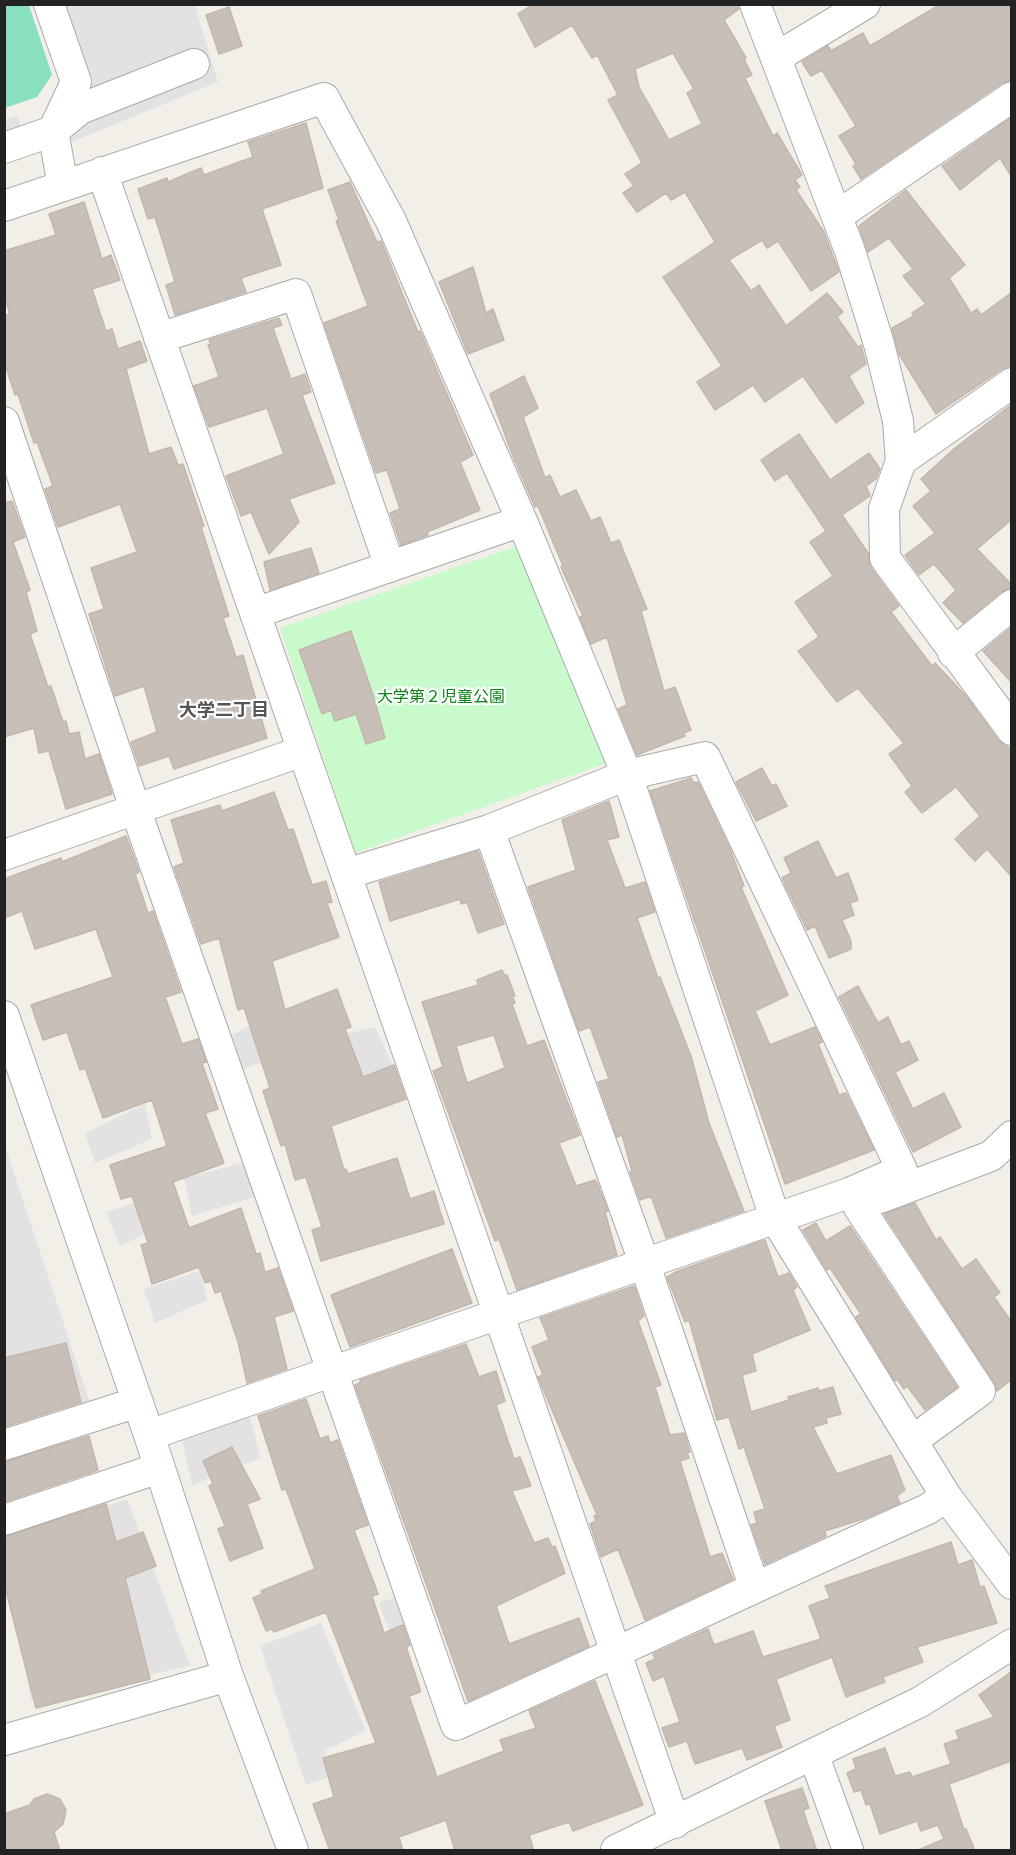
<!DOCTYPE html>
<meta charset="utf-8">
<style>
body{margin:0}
#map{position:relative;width:1016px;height:1855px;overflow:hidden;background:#f2efe9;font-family:"Golos Text",sans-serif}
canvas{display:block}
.frame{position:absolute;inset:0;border:6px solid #222;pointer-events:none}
</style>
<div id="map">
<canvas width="1016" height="1855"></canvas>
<div class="frame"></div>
</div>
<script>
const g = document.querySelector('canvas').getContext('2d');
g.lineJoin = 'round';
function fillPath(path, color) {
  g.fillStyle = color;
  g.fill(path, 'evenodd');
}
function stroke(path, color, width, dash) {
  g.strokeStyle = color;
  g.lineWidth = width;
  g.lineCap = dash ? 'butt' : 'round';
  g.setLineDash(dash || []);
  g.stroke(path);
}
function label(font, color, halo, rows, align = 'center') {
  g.font = font + ' "Golos Text","Noto Sans JP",sans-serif';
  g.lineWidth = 4.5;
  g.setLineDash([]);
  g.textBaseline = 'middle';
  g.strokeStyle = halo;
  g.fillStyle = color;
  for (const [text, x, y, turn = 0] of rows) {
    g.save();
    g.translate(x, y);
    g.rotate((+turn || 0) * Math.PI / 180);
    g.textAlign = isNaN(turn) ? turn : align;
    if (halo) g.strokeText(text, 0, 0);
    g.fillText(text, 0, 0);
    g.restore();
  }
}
const park = new Path2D(`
 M523,544L609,762L355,853L280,628Z`);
const pitch = new Path2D(`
 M4,5H29L52,75L37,97L5,108Z`);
const parking = new Path2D(`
 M35,5H195L218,82L64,145L50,107L60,77Z
 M17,115L23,132L5,139V120Z
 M288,1007L300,1049L243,1069L232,1035Z
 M375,1027L393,1066L322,1089L316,1041Z
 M145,1104L152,1139L95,1163L85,1133Z
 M5,1146L93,1412L5,1402Z
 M242,1163L257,1196L192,1216L184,1178Z
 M174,1191L180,1217L120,1246L106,1212Z
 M200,1271L207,1300L155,1323L144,1289Z
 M248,1411L261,1458L192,1485L182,1438Z
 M127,1499L190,1666L31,1700L9,1585L92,1511Z
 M399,1596L410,1626L390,1633L379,1603Z
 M321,1623L366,1731L325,1750L328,1777L306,1785L260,1646Z`);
const building = new Path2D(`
 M534,4H738L739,9L724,20L746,58L744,59L752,75L745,78L773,136L777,133L802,175L795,180L800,187L796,190L824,232L839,272L811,291L778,241L767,248L762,240L729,260L751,291L759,285L786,326L827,293L843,312L837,317L858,347L861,345L866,364L849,376L864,403L836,423L803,376L765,402L753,385L715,410L697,382L722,366L663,277L715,242L685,192L671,200L666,193L637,212L623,193L634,186L625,174L642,163L608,100L618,95L597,55L592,58L572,25L535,47L518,14ZM673,53L694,89L687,93L702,124L669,140L639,87L635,69Z
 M941,4H1011V80L1002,83L861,179L853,166L856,164L839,136L856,126L822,70L811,76L802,62L828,46L831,51L863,33L870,46Z
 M229,7L242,46L219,54L206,15Z
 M1011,118V176L1000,158L960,190L942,166Z
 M306,123L323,188L262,209L281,265L241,278L246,292L175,315L166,285L175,282L166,252L155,217L148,219L138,189L167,178L168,182L201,168L204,175L253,157L248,142Z
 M350,182L377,242L381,241L418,332L420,331L473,455L460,462L480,510L427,532L428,535L401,545L390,513L400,509L387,470L376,473L324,323L368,306L336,221L339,220L328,190Z
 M906,190L965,265L949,278L971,313L977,309L981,315L1011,293V366L1002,369L936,414L899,354L892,328L914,316L912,313L926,304L903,276L913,269L889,238L868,252L859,226Z
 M84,202L102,259L111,255L120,280L92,289L106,331L112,329L118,349L140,341L147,361L126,369L149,454L171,447L178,465L183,464L204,526L201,527L229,616L223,618L236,657L243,655L267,738L174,769L169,756L139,766L131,742L157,732L144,686L115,696L89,614L104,609L91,568L137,552L120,504L58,527L45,489L53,486L37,442L34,443L18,394L15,395L4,361V316L10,314L4,295V251L56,235L49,214Z
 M473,267L486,313L493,309L504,340L468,354L439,282Z
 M279,318L282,325L273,328L291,379L305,374L311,392L302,395L335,483L289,499L299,522L269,554L251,512L241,516L226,476L284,454L267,408L209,427L194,386L219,377L208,345L211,344L209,340Z
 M524,376L538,408L523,417L545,478L550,475L560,497L576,490L591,521L600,517L611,543L619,540L647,609L641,611L664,691L675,687L691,730L684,733L685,736L637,755L618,709L627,705L607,637L591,644L580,617L583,616L561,567L563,566L538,506L535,507L512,454L490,394Z
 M1011,405V520L977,549L1011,584V588L1001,592L963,623L943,603L956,590L934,564L919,575L905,555L935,533L913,506L931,491L921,479L955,448Z
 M799,434L830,480L869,453L880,469L876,479L866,486L870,496L842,515L868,553L871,568L899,606L891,612L932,666L935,663L966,696L998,740L1011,749V876L987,849L975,861L955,839L980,816L956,787L922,813L905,792L912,786L889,754L904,743L858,688L837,702L798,651L819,637L795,602L833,576L810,542L826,531L787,473L775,481L761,460Z
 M12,501L25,537L13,542L30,590L26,592L37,631L30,634L48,687L51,686L63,722L66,721L69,734L79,732L85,759L99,754L112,794L66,809L49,751L39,753L34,728L4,737V503Z
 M311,548L319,573L270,590L264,562Z
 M1011,628V682L983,651Z
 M351,631L373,695L385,738L366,744L356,714L335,721L331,710L322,714L299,650Z
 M762,768L772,786L776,784L787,806L756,821L736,782Z
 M691,778L694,783L698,782L730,849L744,886L741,887L788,995L755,1011L770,1045L815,1027L822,1042L818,1044L839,1095L846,1093L874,1150L785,1184L650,791Z
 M274,792L288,830L293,829L312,885L326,881L332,902L327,903L339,937L272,961L285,1010L337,989L351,1027L345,1029L363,1077L394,1065L406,1099L331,1126L344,1170L346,1169L348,1174L397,1158L410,1199L434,1191L444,1224L321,1261L312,1230L322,1227L306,1177L295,1180L285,1144L281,1146L263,1091L270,1088L244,1008L238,1010L219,938L201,944L174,867L184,863L171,820L220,805L222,811Z
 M609,801L619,837L607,840L625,888L645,882L655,912L637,918L658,978L660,977L691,1056L709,1123L744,1211L666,1238L651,1196L640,1200L630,1172L632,1171L622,1135L617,1137L598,1082L609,1079L590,1027L579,1031L528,887L576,870L562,820Z
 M126,836L139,872L135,874L148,913L153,911L181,992L165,997L182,1044L198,1039L206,1062L202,1063L218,1109L205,1113L224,1163L173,1182L189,1228L241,1208L256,1254L260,1253L265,1272L278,1268L293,1311L274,1317L287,1369L247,1383L238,1342L221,1291L215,1293L211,1281L205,1283L199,1267L152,1284L141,1245L148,1243L132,1196L121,1199L110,1165L167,1146L152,1100L103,1118L85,1068L80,1070L67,1032L43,1040L31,1005L113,977L96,929L35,949L22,911L4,918V879L61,858L62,862Z
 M818,841L836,878L848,873L858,900L850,903L854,915L842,920L851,941V949L829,958L815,926L807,930L782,878L791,873L784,858Z
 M478,851L504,924L478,933L467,902L461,904L460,899L390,921L379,882Z
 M502,970L505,976L507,975L515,996H512L515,1003L512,1004L527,1046L544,1040L580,1135L559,1143L576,1186L595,1180L597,1183L608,1211L605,1212L617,1255L517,1290L499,1239L495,1241L433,1071L443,1067L422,1002L478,985L477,980ZM494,1035L505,1068L467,1083L456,1046Z
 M858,986L878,1023L888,1017L901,1045L909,1041L918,1060L895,1072L913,1109L944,1093L961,1127L913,1152L839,997Z
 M915,1203L936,1240L940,1237L962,1269L976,1259L1000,1293L994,1297L1011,1321V1380L997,1391L994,1382L884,1214Z
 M816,1223L826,1241L850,1226L957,1387L925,1410L907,1386L904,1389L897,1379L895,1381L856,1317L861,1314L830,1268L827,1270L803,1230Z
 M765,1240L778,1277L789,1273L797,1287L793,1290L810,1330L752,1354L756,1371L742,1375L751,1412L789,1400L788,1397L818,1388L819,1391L833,1387L841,1414L826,1418L827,1423L813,1427L837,1474L891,1455L905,1490L897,1496L900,1503L863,1519L825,1531L826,1536L765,1564L751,1525L757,1523L754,1512L765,1509L744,1447L739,1449L729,1417L717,1420L689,1320L685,1322L667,1277L678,1271Z
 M452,1249L472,1303L350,1347L331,1295Z
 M634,1286L644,1316L638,1321L661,1385L655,1387L670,1435L684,1433L690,1452L687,1453L689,1458L680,1461L710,1557L722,1553L733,1579L645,1620L618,1549L601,1557L590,1524L596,1521L594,1516L597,1515L543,1389L538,1377L543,1375L532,1347L549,1340L540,1318Z
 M66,1343L81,1402L4,1427V1358Z
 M466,1344L479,1377L496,1371L505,1401L496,1405L514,1459L520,1457L531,1486L512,1491L534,1543L548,1538L552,1547L555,1546L565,1573L496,1606L509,1644L579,1618L589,1646L468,1701L355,1385L360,1383V1380Z
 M306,1399L320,1439L328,1436L330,1443L338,1440L368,1525L354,1530L378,1594L372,1596L384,1633L403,1625L410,1645L406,1647L420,1689V1692L409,1696L437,1777L504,1751L500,1740L536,1728L529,1711L595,1681L643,1805L573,1831L569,1822L529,1835L534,1851H455L446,1820L399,1837L403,1851H330L313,1804L334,1797L323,1758L376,1743L326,1612L274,1632L272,1629L266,1631L253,1598L262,1594L261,1591L315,1569L286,1489L282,1490L258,1416Z
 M89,1436L98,1470L4,1502V1462Z
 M232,1447L260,1499L247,1504L263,1548L230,1561L218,1529L225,1526L209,1486L213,1484L203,1461Z
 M106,1504L116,1542L143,1532L156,1566L125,1578L150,1679L36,1708L4,1583V1537Z
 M951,1542L958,1565L972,1560L980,1587L984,1586L997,1623L917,1647L923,1662L883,1677L885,1682L846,1697L832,1657L776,1679L790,1720L774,1726L782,1747L747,1760L742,1748L695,1764L687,1741L669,1747L662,1728L680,1722L664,1676L653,1681L646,1663L655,1659L653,1654L708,1629L714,1645L753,1631L763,1657L821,1639L809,1606L830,1598L825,1586Z
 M1011,1672V1761L949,1784L964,1830L966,1829L975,1851H916L944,1839L938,1825L921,1831L917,1821L880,1834L870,1804L866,1805L861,1790L854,1792L847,1773L856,1769L853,1759L885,1748L895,1776L910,1772L912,1777L951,1764L944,1744L959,1739L956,1731L994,1717L979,1695Z
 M802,1788L809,1808L803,1810L817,1851H782L765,1801Z
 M47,1794L60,1799L66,1810L63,1824L54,1832L60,1851H4V1814L30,1805L34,1799Z`);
const minor = new Path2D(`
 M49,4L76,82L53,131L63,186
 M755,4L850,251L879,344L898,421L901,461L884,509L885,558L1012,730
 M777,57L865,4
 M4,148L53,131L80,109L194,64
 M102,172L255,613
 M4,206L324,98L391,221L522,521L627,775L705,757L902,1170L849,1193L149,1435
 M837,216L1012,97
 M159,338L296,294L390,567
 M4,422L135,808L456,1725C614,1655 770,1579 928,1509L946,1496
 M901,461L1012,383
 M953,653L1012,605
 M303,751L255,613L522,521
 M489,830L644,1262L754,1586
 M4,855L303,751L346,874L489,830L627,775L775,1218L946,1496L1012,1584
 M346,874L675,1823
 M4,1016L149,1435L228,1676L293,1850
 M880,1198L991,1156L1012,1136
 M858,1206L980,1391L912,1441
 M4,1445L138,1402
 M4,1520L159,1468
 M4,1740L228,1676
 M814,1756L848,1850
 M616,1850L920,1702L1012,1644`);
const parkNames = [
 ["大学第２児童公園",441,697]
];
const neighbourhoodNames = [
 ["大学二丁目",224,710]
];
fillPath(park, '#c8facc');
fillPath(pitch, '#88e0be');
fillPath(parking, '#e2e2e2');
fillPath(building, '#c7bfb8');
stroke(building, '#c4b6ab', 1.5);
stroke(minor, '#a9a9a9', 32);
stroke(minor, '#fff', 30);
label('16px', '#0c8416', '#fff', parkNames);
label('bold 18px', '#555', '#fff', neighbourhoodNames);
</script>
